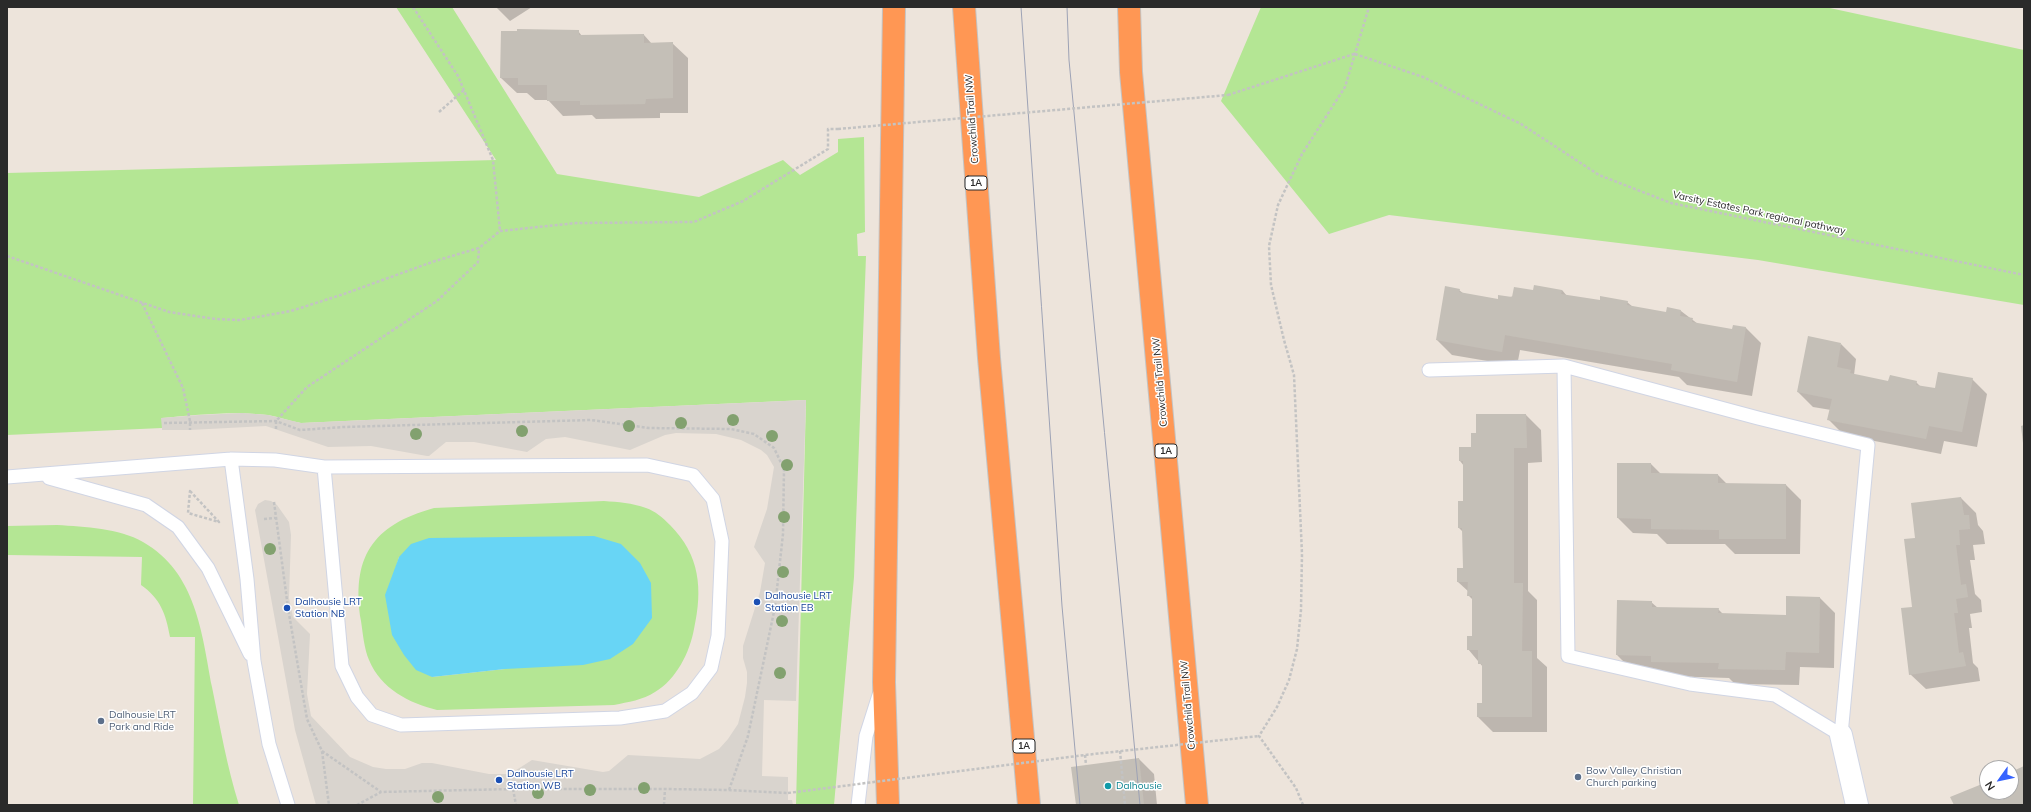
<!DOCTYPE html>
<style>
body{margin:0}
#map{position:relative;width:2031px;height:812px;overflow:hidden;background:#ede4db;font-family:Mulish,sans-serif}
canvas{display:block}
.frame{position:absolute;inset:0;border:8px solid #2a2a2a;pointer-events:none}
.north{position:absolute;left:1979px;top:760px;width:40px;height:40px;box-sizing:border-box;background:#fff;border:1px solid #aaa;border-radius:50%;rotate:237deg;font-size:11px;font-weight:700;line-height:16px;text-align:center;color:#2a2a2a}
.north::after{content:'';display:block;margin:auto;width:14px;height:18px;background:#3663ff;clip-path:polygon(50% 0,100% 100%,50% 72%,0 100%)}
</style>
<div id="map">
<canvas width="2031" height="812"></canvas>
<div class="frame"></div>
<div class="north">N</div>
</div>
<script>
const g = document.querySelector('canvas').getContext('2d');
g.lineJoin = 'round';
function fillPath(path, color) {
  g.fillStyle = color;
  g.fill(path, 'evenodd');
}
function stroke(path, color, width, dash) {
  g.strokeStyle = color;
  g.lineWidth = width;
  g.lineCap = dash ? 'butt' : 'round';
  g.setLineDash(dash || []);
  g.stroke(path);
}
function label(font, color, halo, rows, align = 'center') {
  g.font = font + ' Mulish,sans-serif';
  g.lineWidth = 3;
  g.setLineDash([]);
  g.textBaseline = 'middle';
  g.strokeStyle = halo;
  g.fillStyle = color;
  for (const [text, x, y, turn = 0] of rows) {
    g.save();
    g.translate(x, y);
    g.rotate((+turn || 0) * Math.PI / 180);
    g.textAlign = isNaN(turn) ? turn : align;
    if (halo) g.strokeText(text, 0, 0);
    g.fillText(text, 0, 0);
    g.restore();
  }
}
const green = new Path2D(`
 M396,7H452L557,174L699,197L783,160L800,175L838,152V139L864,137L865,232L857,234L858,256H866L854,577L834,805H796L806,400L301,423C290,421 279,417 268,415C233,411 196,415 162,418V428L7,435V173L496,160Z
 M1261,7H1825L2024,50V305L1758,260L1389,215L1329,234L1221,101Z
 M604,501C618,502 632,503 646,508C655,511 663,518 670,525C700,555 703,589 694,629C690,652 676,680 655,692C643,700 628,702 614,705L437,710C409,703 381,689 369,660C364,648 363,634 361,621C351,558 372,525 434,508ZM399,557L505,669L432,677L395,570Z
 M57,525C85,527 119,528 143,542C196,572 202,633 212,687C220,726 227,767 239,805H193L195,637H170C166,614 160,598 141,585L142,557L7,555V526Z`);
const plaza = new Path2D(`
 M806,400L796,701L764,700L762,776L788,777V800H792L793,805H316L295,730L255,510L258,504L265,500L271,501L277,505L289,522L291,535L289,598L293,617L310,634L307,694L311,716L350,757L373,767L386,769H405L422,763H432L489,774H510L532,760L603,772L609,771L628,755L700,759L719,749L728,739L738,724L745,697L747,683V672L743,658V646L760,592L765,563L754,547L755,544L767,509L774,467L767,455L761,450L741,440L716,434L676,433L665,435L630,450L565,437L546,439L527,452L474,442H446L429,456H427L371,446L328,447L266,426L190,430H162V428L161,418L200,415L243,413L268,415L301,423Z`);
const water = new Path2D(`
 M594,536L621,544L640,563L651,583L652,618L633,644L610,659L583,665L505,669L432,677L416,670L404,655L392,635L385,595L399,557L411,544L429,538Z`);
const shadow = new Path2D(`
 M496,7H532L510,21Z
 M578,31L582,36L644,35L652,44L672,43L688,58V113H660V118L596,119L592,115L563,116L548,100H535L527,93H517L501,78Z
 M1459,290L1464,294L1498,300L1534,291L1562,290L1567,296L1601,301L1627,302L1633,307L1667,313L1681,311L1698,324L1733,330L1746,328L1761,343L1752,396L1687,385L1679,377L1520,350L1517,366L1452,355L1437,340Z
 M1841,344L1856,359L1854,375L1889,382H1916L1921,387L1936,390L1972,379L1987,394L1977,447L1944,441L1941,454L1844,435L1829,420L1831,410L1813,407L1798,392Z
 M1526,415L1541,430L1542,462L1528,463V591L1537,600V658L1547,667V732H1493L1478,717V704H1483V667L1468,649L1473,637V600L1469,596V592L1458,582L1464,569L1463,532L1459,528V502H1464V466L1460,461V448H1472L1477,434Z
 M1618,464H1651L1661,474L1718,475L1727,484L1786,485L1801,500L1800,554H1735L1725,544H1667L1657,534L1633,533L1618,518Z
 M1961,498L1976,513L1978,525L1983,531L1985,544L1973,545L1975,560H1970L1975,594L1981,600L1982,612L1970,614L1972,628H1969L1973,663L1978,668L1980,681L1926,689L1910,674L1916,539Z
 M1820,598L1835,613L1834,668L1800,667L1799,685L1735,684L1729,678L1667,676L1661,670H1632L1617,655L1651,602L1658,608L1718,609L1723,614L1787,616Z
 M1139,759L1154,774L1157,805H1077Z`);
const building = new Path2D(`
 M517,29L579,30V35L644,34V43L673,42V98L646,99L645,104L580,105V101H547V85H518V78H500L501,31H517Z
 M1534,285L1562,290L1561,294L1600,300V296L1628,301L1627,305L1666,312L1667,307L1681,310L1680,316L1693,318L1692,322L1732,329L1733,325L1746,327L1737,382L1671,370L1672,364L1505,335L1502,352L1436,340L1445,286L1460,289L1459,292L1498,299V295L1512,297L1514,287L1533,290Z
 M1808,336L1841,343L1837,367L1851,370L1850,373L1888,381L1890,375L1917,381L1916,385L1935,388L1938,372L1973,378L1962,432L1929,426L1926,439L1827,420L1832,399L1797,392Z
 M1476,414H1526L1527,448H1514V583H1523L1522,651H1532V717H1477V703H1482V664H1478V650H1467V636H1472V596H1467L1468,582H1457V568H1463L1462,528H1458V501H1463V461H1459V447H1471V433H1476Z
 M2024,425V443H2023L2021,426Z
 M1617,463H1651V473L1718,474V483L1786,484V539H1719V530L1651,529V519L1617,518Z
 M1961,497L1964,515H1969L1970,529L1959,530L1960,545H1956L1961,585L1966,584L1968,597L1956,599L1958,613H1954L1959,653L1963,652L1966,666L1909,675L1901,608L1912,607L1904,539L1915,538L1911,503Z
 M1786,596L1820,597L1819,653L1786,652L1785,670L1718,669L1719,663L1651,662V656L1616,655L1617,600L1652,601V607L1719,608L1718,613L1786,615Z
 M1139,758L1144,805H1076L1071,767Z
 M2024,766V805H1954L1950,797L1987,782V792H2011V772Z`);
const path = new Path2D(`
 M413,7L458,76L493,160L500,231
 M1355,54L1423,77L1521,124L1599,175L1671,203L2024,275
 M1228,95L1354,54
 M439,112L464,90
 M7,256L169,312L216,319L240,320L291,311L344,294L435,261L479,248L500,231L576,223L694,222L743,201L828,149V129H838
 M142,303L183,388L190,421V430
 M164,423L276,421L300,430L344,427L591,420L649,428L731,429L754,434L774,448L784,469L783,534L775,607L748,736L729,790
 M276,429V421L307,387L437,301L478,262L479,248
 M190,491L219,522L188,513Z
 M274,502L288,608L307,719L322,751L329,805
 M264,519L275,518
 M322,751L381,792
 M1120,751L1125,805
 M1085,755L1086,765
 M513,789L516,805
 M357,805L381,792L513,789H665L729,790L788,793
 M664,805L665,789
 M1303,805L1296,788L1259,736L1277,707L1289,680L1297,649L1301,610L1302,554L1294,375L1284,340L1271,285L1269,246L1278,205L1302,154L1345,87L1369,7`);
const service = new Path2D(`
 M1429,370L1564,366L1758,418L1868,445L1841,735L1775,695L1690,684L1568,656L1564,366
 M231,459L247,579L254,661L269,744L288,805
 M7,477L231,459L275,460L324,467L647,465L693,475L713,499L722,541L718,636L711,668L692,693L665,711L620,718L401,725L372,715L357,697L342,666L324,467
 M49,478L146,505L178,527L208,568L250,654
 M858,805L866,736L879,695`);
const minor = new Path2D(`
 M1841,735L1857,805`);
const motorway = new Path2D(`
 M964,7L989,358L1029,805
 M1129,7L1131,72L1197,805
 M888,805L884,682L894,7`);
const tram = new Path2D(`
 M1021,7L1062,606L1080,805
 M1067,7L1069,60L1140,805`);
const pathBridge = new Path2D(`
 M838,129L1228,95
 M788,793L1085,755L1259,736`);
const trees = [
 [733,420],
 [681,423],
 [629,426],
 [522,431],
 [416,434],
 [772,436],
 [787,465],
 [784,517],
 [270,549],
 [783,572],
 [782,621],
 [780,673],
 [644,788],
 [590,790],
 [538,793],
 [438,797]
];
const markers = [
 [757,602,4,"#1a4fb4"],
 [287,608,4,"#1a4fb4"],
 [101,721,4,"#5c6f8a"],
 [1578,777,4,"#5c6f8a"],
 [499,780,4,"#1a4fb4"],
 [1108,786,4,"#0f9aa8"]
];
const shields = [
 [976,183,22],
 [1166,451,22],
 [1024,746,22]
];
const shieldNames = [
 ["1A",976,183],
 ["1A",1166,451],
 ["1A",1024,746]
];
const streetNames = [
 ["Crowchild Trail NW",972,119,-94],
 ["Varsity Estates Park regional pathway",1759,213,12],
 ["Crowchild Trail NW",1160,382,-95],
 ["Crowchild Trail NW",1188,705,-95]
];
const transitNames = [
 ["Dalhousie LRT",765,596],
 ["Station EB",765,608],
 ["Dalhousie LRT",295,602],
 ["Station NB",295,614],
 ["Dalhousie LRT",507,774],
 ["Station WB",507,786]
];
const serviceNames = [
 ["Dalhousie LRT",109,715],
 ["Park and Ride",109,727],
 ["Bow Valley Christian",1586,771],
 ["Church parking",1586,783]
];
const cultureNames = [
 ["Dalhousie",1116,786]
];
fillPath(green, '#b4e694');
fillPath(plaza, '#d9d4ce');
fillPath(water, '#68d5f5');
fillPath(shadow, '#0003');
fillPath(building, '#c4bfb7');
stroke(service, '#d0d5e4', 15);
stroke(minor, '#d0d5e4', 24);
stroke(motorway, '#c3c3c3', 24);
stroke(path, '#c3c3c3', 2.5, [3, 2]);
stroke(service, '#fff', 13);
stroke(minor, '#fff', 22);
stroke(motorway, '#ff9754', 22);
stroke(tram, '#9da2b5', 1);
stroke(pathBridge, '#c3c3c3', 2.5, [3, 2]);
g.fillStyle = '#82a16f';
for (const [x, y] of trees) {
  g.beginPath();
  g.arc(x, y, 6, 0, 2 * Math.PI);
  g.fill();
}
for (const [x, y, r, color] of markers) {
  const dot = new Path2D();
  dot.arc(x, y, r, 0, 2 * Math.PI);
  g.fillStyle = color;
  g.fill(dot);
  stroke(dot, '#fff', 1.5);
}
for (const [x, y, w] of shields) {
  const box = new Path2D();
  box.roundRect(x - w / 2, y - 7, w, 14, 3);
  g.fillStyle = '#fff';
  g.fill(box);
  stroke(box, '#2a2a2a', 1);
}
label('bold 9px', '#2a2a2a', null, shieldNames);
label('10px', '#2a2a2a', '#fff', streetNames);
label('10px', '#164399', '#fff', transitNames, 'left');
label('10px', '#4e5e75', '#fff', serviceNames, 'left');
label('10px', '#0d838f', '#fff', cultureNames, 'left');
</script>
